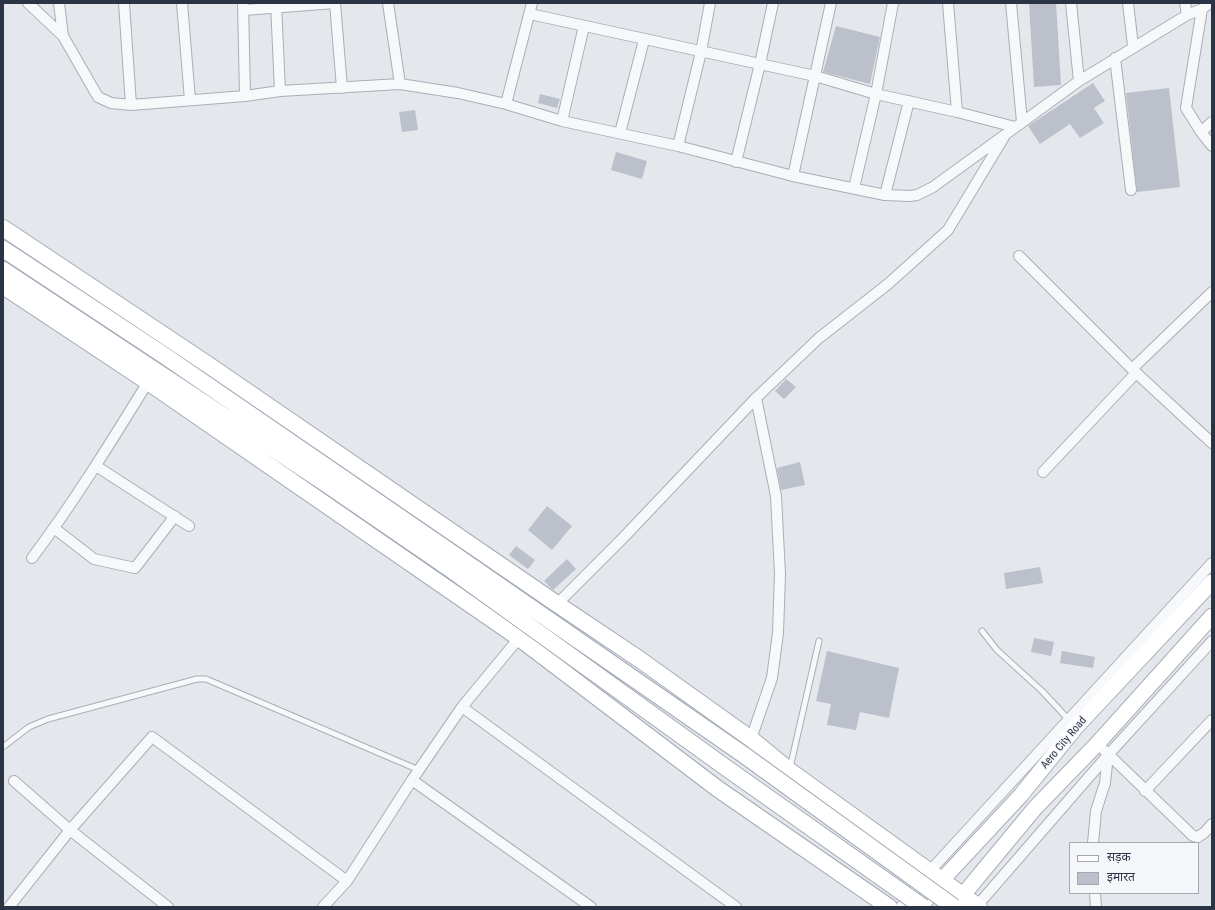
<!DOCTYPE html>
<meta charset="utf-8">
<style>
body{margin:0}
#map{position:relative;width:1215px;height:910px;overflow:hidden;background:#e4e7ec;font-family:"Roboto Condensed","Noto Sans Devanagari",sans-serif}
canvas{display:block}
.frame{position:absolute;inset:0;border:4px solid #2b3445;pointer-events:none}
.legend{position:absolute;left:1069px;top:842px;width:130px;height:52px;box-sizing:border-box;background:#f4f6f9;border:1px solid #a4a8b1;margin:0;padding:5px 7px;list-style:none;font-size:12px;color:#2b3445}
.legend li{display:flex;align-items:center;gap:8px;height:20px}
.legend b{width:20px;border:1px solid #a4a8b1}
</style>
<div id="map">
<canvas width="1215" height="910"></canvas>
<div class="frame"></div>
<ul class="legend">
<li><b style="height:5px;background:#fff"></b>सड़क</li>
<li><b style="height:11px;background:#bbc0ca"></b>इमारत</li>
</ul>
</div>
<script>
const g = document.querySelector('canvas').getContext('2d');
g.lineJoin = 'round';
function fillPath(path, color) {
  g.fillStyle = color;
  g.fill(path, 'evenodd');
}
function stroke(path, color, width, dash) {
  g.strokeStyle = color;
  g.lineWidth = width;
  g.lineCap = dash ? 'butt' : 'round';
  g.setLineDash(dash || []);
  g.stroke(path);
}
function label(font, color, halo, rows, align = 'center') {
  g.font = font + ' "Roboto Condensed",sans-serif';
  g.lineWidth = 3;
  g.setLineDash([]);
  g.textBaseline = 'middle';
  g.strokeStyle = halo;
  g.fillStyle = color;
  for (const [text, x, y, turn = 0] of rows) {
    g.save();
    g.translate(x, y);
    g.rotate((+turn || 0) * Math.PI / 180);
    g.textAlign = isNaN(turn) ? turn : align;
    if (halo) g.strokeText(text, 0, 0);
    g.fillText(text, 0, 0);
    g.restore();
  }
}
const building = new Path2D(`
 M1029,3H1056L1061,85L1034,87Z
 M836,26L880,37L870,84L823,72Z
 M1093,83L1105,101L1094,108L1104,123L1080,138L1070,124L1040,144L1028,126Z
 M1169,88L1180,187L1137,192L1126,93Z
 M540,94L560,99L557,108L538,103Z
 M415,110L418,130L402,132L399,112Z
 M616,152L647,161L642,179L611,170Z
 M786,379L796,387L784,399L775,391Z
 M800,462L805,485L781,490L777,468Z
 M547,506L572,526L552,550L528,530Z
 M516,546L535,560L528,569L509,555Z
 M567,559L576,569L553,590L544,581Z
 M1040,567L1043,583L1006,589L1004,573Z
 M1034,638L1054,642L1051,656L1031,652Z
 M827,651L899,668L889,718L860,712L856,730L827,725L831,704L816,701Z
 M1062,651L1095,657L1093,668L1060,663Z`);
const lane = new Path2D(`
 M982,631L997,650L1042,691L1070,721
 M3,747L29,727L48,719L197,679H206L419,770
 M790,768L819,641`);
const street = new Path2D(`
 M28,3L63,36L98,97L111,103L131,105L245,96L280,91L400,84L458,93L506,104L562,121L678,146L793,176L885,195L910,196L917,195L933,187L1079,81L1187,15L1202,9L1210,3
 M59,3L63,36
 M124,3L131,105
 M182,3L190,100
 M243,3L245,96
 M276,3L280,91
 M335,3L342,88
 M388,3L400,84
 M948,3L957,112
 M1011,3L1022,122
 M1071,3L1079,81
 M1128,3L1133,46
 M1185,3L1187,15
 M1202,9L1186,108L1201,132L1212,146
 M244,10L335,3
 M530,14L815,76L876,94L957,112L1015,127
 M1115,58L1131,190
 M506,104L532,3
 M562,121L584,26
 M1201,132L1212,122
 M620,133L644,40
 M678,146L701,52L710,3
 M736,162L760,64L773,3
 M793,176L831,3
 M854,188L876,94L893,3
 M885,195L909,101
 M1019,256L1132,369L1212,292
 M1132,369L1212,443
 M96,466L189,526
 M1043,472L1136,373
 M54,528L94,559L135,568L175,516
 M32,558C74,502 111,442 148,382
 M557,604L623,538L756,398L819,338L888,284L948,230L1004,137
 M462,707L736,907
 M751,739L772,678L778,633L780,574L776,496L756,398
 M1104,750L1193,836L1198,837L1204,833L1212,824
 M412,780L591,907
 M14,781L70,830L168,907
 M1145,791L1212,720
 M1093,843L1096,811L1105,783L1108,755
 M1095,893L1096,907
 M9,907L70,830L152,737L347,881
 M323,907L347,881L412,780L462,707L519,638
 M901,907L930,871L1212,563
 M976,907L1108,755L1212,641`);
const secondary = new Path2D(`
 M956,906L963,895L1035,808L1097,744L1212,616
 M920,907L942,880L1021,795L1076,727L1212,582`);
const primary = new Path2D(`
 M3,228L210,366L557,604L639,659L751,739L790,771L979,907
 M3,249L165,356L458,557
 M3,270L325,483L453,571
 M3,286L148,382L519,638L718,789L889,907`);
const primaryBridge = new Path2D(`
 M458,557L744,755L954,907
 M453,571L725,767L923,907`);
const streetNames = [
 ["Aero City Road",1064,743,-50]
];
fillPath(building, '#bbc0ca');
stroke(lane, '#a9aeb7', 7);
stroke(street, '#a9aeb7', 12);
stroke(secondary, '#a9aeb7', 17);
stroke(primary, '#a3abb8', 18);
stroke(lane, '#f7f8fa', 5);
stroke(street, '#f7f8fa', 10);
stroke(secondary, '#fff', 15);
stroke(primary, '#fff', 16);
stroke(primaryBridge, '#a3abb8', 18, []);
stroke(primaryBridge, '#fff', 16);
label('11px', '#2b3445', '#f4f6f9', streetNames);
</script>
